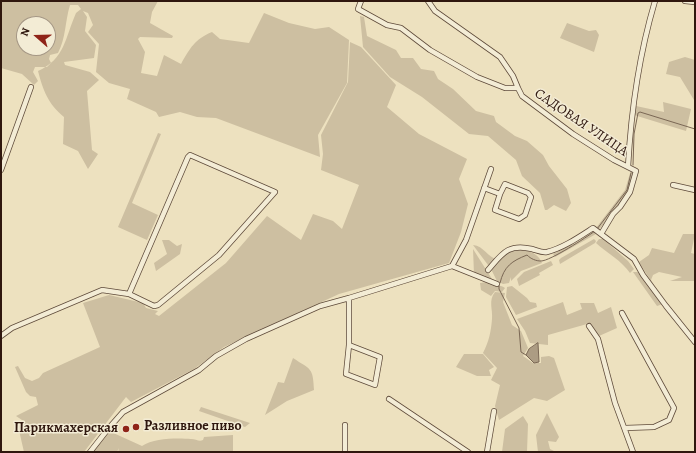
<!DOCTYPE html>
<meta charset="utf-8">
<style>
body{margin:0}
#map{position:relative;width:696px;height:453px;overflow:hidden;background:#ede1bf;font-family:Alegreya,serif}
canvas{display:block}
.frame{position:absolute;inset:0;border:2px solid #2f170e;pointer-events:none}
.north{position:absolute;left:16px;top:16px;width:40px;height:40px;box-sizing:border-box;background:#f3ecd5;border:1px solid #a59785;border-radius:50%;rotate:290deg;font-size:11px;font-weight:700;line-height:16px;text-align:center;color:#2f170e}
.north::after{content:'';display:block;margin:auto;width:14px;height:18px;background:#8f2418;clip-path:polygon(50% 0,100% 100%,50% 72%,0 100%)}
</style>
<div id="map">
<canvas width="696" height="453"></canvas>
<div class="frame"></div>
<div class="north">N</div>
</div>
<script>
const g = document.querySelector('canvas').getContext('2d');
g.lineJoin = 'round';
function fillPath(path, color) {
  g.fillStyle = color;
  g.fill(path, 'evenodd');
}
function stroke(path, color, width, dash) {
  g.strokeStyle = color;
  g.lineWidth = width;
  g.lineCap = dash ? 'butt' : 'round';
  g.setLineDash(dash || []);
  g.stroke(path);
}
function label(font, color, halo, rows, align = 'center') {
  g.font = font + ' Alegreya,serif';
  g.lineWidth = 3;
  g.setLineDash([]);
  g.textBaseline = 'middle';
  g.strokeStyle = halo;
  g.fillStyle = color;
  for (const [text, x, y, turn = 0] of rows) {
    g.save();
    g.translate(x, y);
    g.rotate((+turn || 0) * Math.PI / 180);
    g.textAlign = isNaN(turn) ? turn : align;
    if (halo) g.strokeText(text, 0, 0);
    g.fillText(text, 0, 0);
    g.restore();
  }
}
const green = new Path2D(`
 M1,1H158L152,12L150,23L173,36L172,38L140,37L138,39L145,52L141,73L157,76L164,55L181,64C190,48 195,39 212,32L220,39L249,43L264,13L289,23L315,29L329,27L349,40L347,83L318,135L320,157L216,118L197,117L180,112L159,117L156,112L127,99L130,89L109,83L96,72L99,44L88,32L93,25L88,13L83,11L87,17L85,31L96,45L94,58L64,62L65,65L90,72L99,80L87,91L92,150L98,154L88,169L78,151L63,144L64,117C48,104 43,90 38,71C65,59 65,38 76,13L81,9L78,5H70C65,21 66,38 58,53L50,55L49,59L51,63L47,67H35L33,72L38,81L34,85L22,74L1,68ZM24,24H48V48H24Z
 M360,16L364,17L367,36L396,50L401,58H413L421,69L434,71L438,79L453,89L476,111L494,116L496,122L515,136L527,141L543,155L549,166L567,189L571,203L566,211L554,205L547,210H545L540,193L522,176L516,160L488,136L469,134L422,97L390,77L363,47Z
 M567,23L589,31L596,30L599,35L594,52L560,38Z
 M350,42L361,47L396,85L387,107L419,134L467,159L459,179L468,204L461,232L449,263L339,294L224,347L194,369L131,402L126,397L84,452H24L18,426L25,422L16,416L38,405L36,397L30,396L26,392L15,367L18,366L25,378L32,381L39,378L43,373L100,347L83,303L109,295L143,303L146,308L158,311L155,314L159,316L226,263L267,216L301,240L313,214L333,221L342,229L359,185L321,170L323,154L321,135L348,82Z
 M685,57L695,60L694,100L680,77L666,74L669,62Z
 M663,102L691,109L686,131L634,115L636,106L664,112Z
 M158,133L161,134L132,203L158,215L147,240L118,227Z
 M631,170L633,173C628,196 615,214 598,230L596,228L625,190Z
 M593,230L596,234L555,257L553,254L579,241Z
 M683,234H695L691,253L695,254V281H670L682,277L659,272L653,275L651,280L656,289L639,262L649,255L652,248L674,253Z
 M594,239L596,241L595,243L560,264L559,260L561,258Z
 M599,239H603L628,261L634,269L630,273C622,261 607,253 596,243Z
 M162,240H169L177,246L182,244L180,254L156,271L154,263L167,254Z
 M473,245C484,246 487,257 498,260L511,249C523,250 537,250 542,263L521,271L511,281V277L509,283L503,284L497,281L491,269Z
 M473,249L492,279L474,274Z
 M551,261L553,265L539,273L540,275L519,286L517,279L524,272Z
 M633,272H638L663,304L657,306Z
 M487,282C493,286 500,284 505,288L502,292L495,291L491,296L481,290L480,283Z
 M512,286L527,298L530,302L536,303L537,307L516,315L506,297L507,287Z
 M495,292L505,293L503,302L512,325L521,331L528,348L523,356L533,363H541V357L549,356L554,358L565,390L547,401L534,398L499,420L495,406L500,385L491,380L497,368L483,353C489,341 491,332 492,319C493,309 488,301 495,292Z
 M563,302L567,315L582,309L580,303H594L598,313L611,307L617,328L599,336L587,324L548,335V345L530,343L525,331L517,319Z
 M464,354H483L494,367L489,370L491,376H477L456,367Z
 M293,358C311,370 313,367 314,390L287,401L265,415L278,382L284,383Z
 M201,407L250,423L245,427L199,411Z
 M547,413L559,437L556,442L548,441L550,449L556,452H538L536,435Z
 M523,416L528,424L527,452H502L505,429Z
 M109,431L142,446C154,438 177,438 191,439C196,439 199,442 203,440L204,437L233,435V452H118L119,448L117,452H93Z`);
const water = new Path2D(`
 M538,343L539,362L534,363L526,355L529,349Z`);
const stream = new Path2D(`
 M633,165L634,134L638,113L640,112L695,129
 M597,229L627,190L631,173
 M500,283C504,266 512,261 527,255C531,259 536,261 541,261C550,261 587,237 595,231
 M499,286V289L519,328L521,352L526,355`);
const minor = new Path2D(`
 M361,1L358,9L387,25L401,28L430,50L477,77L505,88H518L522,96L573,134L614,160L636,171L630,192L620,207L613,214L601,234
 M428,1L435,11L500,57L513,76L518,88
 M685,1L695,2
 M628,167C631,111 639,55 655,1
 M1,170L31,87
 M673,185L695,190
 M484,188L500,194L505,184L528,193L531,197L525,215L519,219L495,210L500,194
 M452,266L466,240L491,169
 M488,270C502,254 508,243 532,249C536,250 542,253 547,252C563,248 579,237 593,228L634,259L643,275L666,306L695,342
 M349,298L452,266L497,284
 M622,313L674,408L669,420L654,427L625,428
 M589,326L598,339L615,403L633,452
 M1,336L12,328L102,290L129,294L188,157L190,155L275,192L219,255L158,305L154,306L129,294
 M389,399L468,452
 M345,425V452
 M90,452L108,429L123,412L199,370L216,356L246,339L320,306L349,298V345L346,374L375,385L380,357L349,345
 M487,452L494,411`);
const markers = [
 [136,427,4,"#8f2418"],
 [126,429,4,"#8f2418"]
];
const streetNames = [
 ["САДОВАЯ УЛИЦА",581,123,34]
];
const poiNames = [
 ["Разливное пиво",144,427],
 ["Парикмахерская",118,429,"right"]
];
fillPath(green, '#cdbfa1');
fillPath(water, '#ac9c83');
stroke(water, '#7a6754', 1);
stroke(stream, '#7a6754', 1);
stroke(minor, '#5e4a3a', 6);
stroke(minor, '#f3ecd5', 4.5);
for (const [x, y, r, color] of markers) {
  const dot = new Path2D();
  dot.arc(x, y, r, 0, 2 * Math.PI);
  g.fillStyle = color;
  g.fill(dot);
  stroke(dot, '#f3ecd5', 1.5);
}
label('14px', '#2f170e', '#f3ecd5', streetNames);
label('bold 14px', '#2f170e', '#f3ecd5', poiNames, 'left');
</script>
